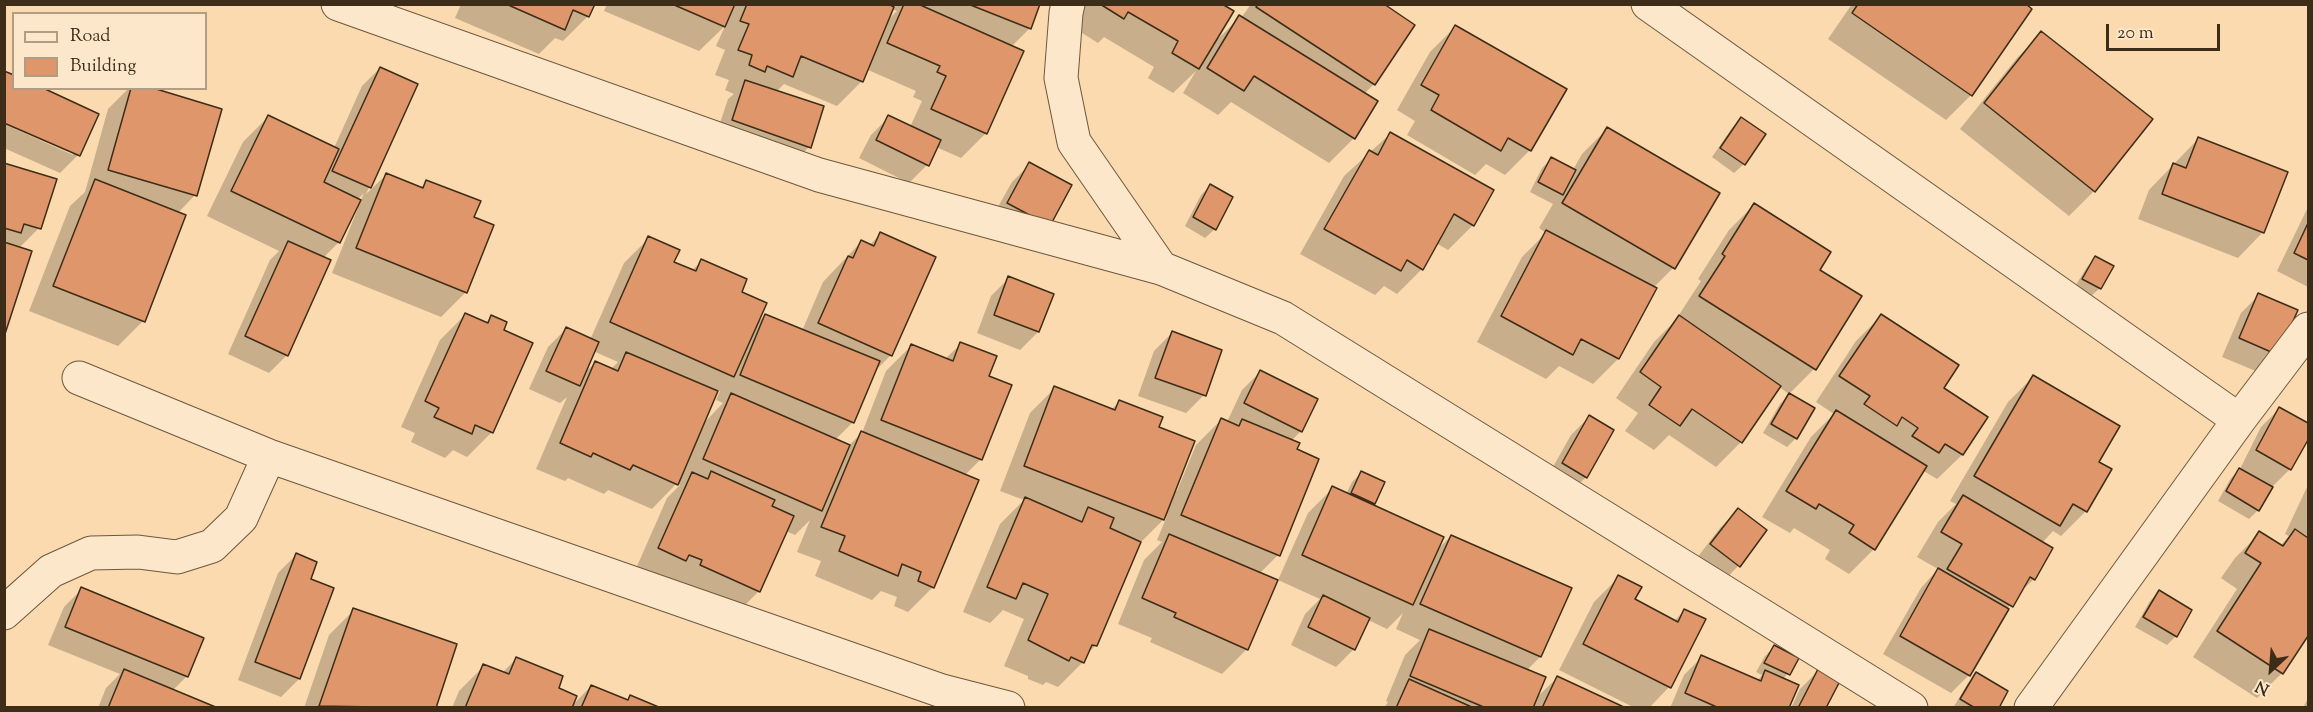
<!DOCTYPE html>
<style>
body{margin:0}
#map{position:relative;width:2313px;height:712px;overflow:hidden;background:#fadaae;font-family:"Sorts Mill Goudy",serif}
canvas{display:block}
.frame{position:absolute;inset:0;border:6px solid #3d2d18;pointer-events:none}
.legend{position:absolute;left:12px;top:12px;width:195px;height:78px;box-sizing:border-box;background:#fce7ca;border:2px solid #b09d83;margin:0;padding:8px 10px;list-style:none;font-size:18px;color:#3d2d18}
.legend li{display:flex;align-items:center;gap:12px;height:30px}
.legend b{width:30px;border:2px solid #b09d83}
.north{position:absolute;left:2241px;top:640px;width:60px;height:60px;-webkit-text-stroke:4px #fce7ca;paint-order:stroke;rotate:206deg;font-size:16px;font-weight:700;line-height:24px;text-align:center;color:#3d2d18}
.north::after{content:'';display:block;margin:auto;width:21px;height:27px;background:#3d2d18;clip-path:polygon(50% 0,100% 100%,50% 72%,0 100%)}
.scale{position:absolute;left:2106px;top:24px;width:114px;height:27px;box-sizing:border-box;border:3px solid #3d2d18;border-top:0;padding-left:8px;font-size:18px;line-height:21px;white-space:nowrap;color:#3d2d18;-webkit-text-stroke:4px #fce7ca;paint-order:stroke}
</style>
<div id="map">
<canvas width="2313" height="712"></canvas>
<div class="frame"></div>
<ul class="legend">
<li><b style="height:8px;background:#fce7ca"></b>Road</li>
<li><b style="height:16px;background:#de966a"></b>Building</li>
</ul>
<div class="north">N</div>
<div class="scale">20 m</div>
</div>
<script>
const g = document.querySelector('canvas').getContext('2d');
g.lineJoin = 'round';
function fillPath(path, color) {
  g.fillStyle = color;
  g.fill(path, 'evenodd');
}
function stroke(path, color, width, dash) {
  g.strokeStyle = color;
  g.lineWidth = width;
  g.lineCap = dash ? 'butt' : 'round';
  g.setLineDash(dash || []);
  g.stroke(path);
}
const shadow = new Path2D(`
 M461,4H593L588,16L563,41L555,38L539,54L455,18Z
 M607,4H884L892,8L893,4H1039L1030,28L1011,47L986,133L961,158L936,147L927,165L909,183L859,158L871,135L889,117L910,127L922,101L913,97L916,91L866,69L862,81L837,106L784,84L776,92L809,147L791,165L715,138L728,99L734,94L725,90L729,80L715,75L725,50L716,46L725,26L699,51L604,11ZM892,9L897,11L887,21Z
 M1084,4H1220L1215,42L1240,17L1241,18L1251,4H1381L1374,84L1364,94L1354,138L1329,163L1231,102L1218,115L1183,93L1196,71L1173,93L1148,78L1154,67L1104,37L1098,43L1071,26Z
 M1852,4H2023L1971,95L1946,120L1828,39Z
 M1455,27L1565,90L1530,150L1505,175L1486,164L1475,175L1407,135L1415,121L1397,110L1430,52Z
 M2042,33L2094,191L2069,216L1960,129L2017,58Z
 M380,68L416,85L366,194L386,175L420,188L427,182L472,218L466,292L441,317L332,273L358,208L356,207L338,243L323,258L287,355L269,373L228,354L270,260L279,251L207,216L243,142L268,117L334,148L362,86ZM364,193L360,202L357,200Z
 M14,88L97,114L78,155L60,173L4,148V124L73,155V152Z
 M129,88H147L195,195L178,213L143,321L118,346L29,311L70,206L85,192L108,109Z
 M1741,119L1744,164L1734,173L1712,157L1732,128Z
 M1607,129L1673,268L1653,288L1655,289L1618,359L1593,384L1559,366L1546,379L1477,342L1522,257L1546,233L1539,228L1553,204L1530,192L1542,168L1551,159L1573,170L1582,154Z
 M1390,134L1473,225L1448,250L1436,243L1422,269L1397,294L1384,286L1375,295L1300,254L1344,176Z
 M2198,139L2286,173L2262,233L2238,258L2138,219L2149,190Z
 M4,164L55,180L39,228L19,248L4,332Z
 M1030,164L1048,225L990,221L1012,182Z
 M1210,186L1215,229L1205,238L1185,226L1201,195Z
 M1754,205L1818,271L1814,369L1789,394L1779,387L1741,442L1716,467L1669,435L1654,450L1625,431L1638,413L1616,398L1654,342L1675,321L1701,281L1698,279L1729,230Z
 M2308,207V287L2277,271Z
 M880,234L891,355L874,372L853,422L835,440L848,446L862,433L886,371L911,346L945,359L961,344L987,377L981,459L964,476L933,587L908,612L894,606L897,597L881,591L872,600L815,576L821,561L797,552L810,520L795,535L786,531L759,591L734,616L634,573L667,498L680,485L677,483L652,509L608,490L604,494L568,478L565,481L536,469L567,397L560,403L529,389L548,347L566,329L590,340L624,263L649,238L672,263L691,271L702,261L740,293L756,325L765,315L802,331L823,282L861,242L869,246ZM593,351L618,362L611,369L595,363L582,375ZM717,390L720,391L716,400L723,403L703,424Z
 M2096,258L2100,288L2090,297L2074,288L2087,267Z
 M1009,278L1038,332L1020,350L977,333L991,296Z
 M2259,295L2296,311L2258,372L2222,357L2241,313Z
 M465,315L485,323L492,317L502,330L492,432L467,457L453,450L445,458L411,442L415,433L401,427L440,340Z
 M1881,316L1942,389L1986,418L1962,455L1937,479L1922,470L1874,549L1849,574L1825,559L1830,550L1794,528L1790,533L1762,517L1811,437L1834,414L1816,402L1856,341Z
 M1172,333L1204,395L1186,413L1138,396L1154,351Z
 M1260,372L1301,431L1291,441L1278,555L1259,574L1247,649L1222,674L1150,642L1152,638L1118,624L1144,560L1162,542L1157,540L1167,516L1138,545L1096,645L1086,655L1083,662L1058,687L1046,682L1043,685L1028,679V676L1004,666L1024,619L1003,610L990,623L963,612L1000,524L1024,500L1000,491L1030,413L1055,388L1111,410L1119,402L1157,428L1174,490L1177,491L1196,445L1221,420L1227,422L1242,390Z
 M2033,377L2097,463L2086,511L2061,536L2053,531L2042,543L2034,579L2018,594L2005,612L1969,675L1951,693L1883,654L1921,588L1938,569L1917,557L1938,522L1956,504L1950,501L2008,402Z
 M1789,395L1796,438L1787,447L1763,433L1780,404Z
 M2279,409L2308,425V437L2290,469L2272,487L2258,510L2249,519L2218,501L2231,478L2240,469L2261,427Z
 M1589,417L1586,477L1568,495L1545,481L1571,435Z
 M1361,473L1383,483L1372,506L1435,552L1451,536L1540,657L1526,671L1535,699L1557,678L1622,708H1384L1388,702L1386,701L1405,655L1420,640L1396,629L1403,613L1387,629L1368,620L1354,649L1336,667L1291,645L1305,614L1320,599L1278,580L1308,513L1333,488L1346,494L1352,482Z
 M2308,485V633L2282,673L2257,698L2193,657L2237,589L2221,578L2235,558L2260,533L2280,546L2289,536L2285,534Z
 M1738,510V566L1721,584L1693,563L1720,528Z
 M296,555L309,580L299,679L281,697L238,680L278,573Z
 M1619,577L1633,600L1674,621L1685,610L1704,620L1669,687L1649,708H1635L1559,670L1594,602Z
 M82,589L202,639L186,677L173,690L214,708H98L106,688L120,674L48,645L64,607Z
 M2159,592L2176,636L2167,645L2135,627L2150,601Z
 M354,610L434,708H304L329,635Z
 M1774,647L1797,658L1783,680L1788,708H1670L1684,675L1702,657L1757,681L1762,675L1756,672L1765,656Z
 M516,659L557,689L570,708H452L459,691L484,666L502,673Z
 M1818,671L1825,708H1791L1800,689Z
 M1977,674L1998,708H1953L1968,683Z
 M591,686L626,701L630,696L657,708H570Z
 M2308,698V708H2303Z`);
const building = new Path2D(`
 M506,4H595L589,17L573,10L565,30Z
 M672,4H735L725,27Z
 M747,4H888L894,7L863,82L801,56L793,77L767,66L765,72L749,65L752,55L738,50L749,24L740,21Z
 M904,4H918L1024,51L987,134L931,109L946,76L937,72L940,66L887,43Z
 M968,4H1040L1031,29Z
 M1100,4H1222L1234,11L1199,69L1172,53L1178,41L1128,12L1124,19Z
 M1258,4H1384L1415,25L1375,85L1256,7Z
 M1858,4H2026L2032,9L1972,96L1852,13Z
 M1239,15L1378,101L1355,139L1254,76L1244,91L1207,68Z
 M1455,25L1567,89L1531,151L1508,138L1501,151L1431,110L1439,95L1421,85Z
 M2041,31L2153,119L2095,192L1984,103Z
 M380,67L418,84L371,188L332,171Z
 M4,71L14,75V88H43L99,114L80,156L4,123Z
 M745,80L824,106L811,148L732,120Z
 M131,88H153L222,109L197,196L108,170Z
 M268,115L339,149L324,182L361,200L340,243L231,191Z
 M888,115L941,140L929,166L876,140Z
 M1741,117L1766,134L1745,165L1720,148Z
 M1607,127L1720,193L1675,269L1562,203Z
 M1390,132L1494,190L1474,226L1454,214L1423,270L1407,260L1401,271L1324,229L1369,150L1378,155Z
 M2198,137L2288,172L2264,233L2162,194L2173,163L2186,168Z
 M1551,157L1576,170L1563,195L1538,182Z
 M1029,162L1072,185L1050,226L1007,203Z
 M4,163L57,179L41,229L24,224L21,233L4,228Z
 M386,173L423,188L426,180L481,201L474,217L494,225L467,293L356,248Z
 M95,179L186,215L145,322L53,286Z
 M1210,184L1233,197L1216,230L1193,217Z
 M1754,203L1831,252L1820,270L1862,296L1816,370L1699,296L1725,256L1722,254Z
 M2308,223V260L2294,253Z
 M1546,230L1657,288L1619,359L1581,339L1573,355L1501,316Z
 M880,232L936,257L892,356L818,323L848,256L853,258L861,240L874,246Z
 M648,236L680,250L674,262L696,271L701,259L747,279L742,292L767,303L734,377L610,322Z
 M288,241L331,260L288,356L245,336Z
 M4,242L32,251L4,337Z
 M2095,256L2114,266L2101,289L2082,279Z
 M1008,276L1054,294L1039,332L994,315Z
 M2258,293L2298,310L2278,355L2239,338Z
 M465,313L488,323L491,315L507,322L504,330L533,343L493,433L475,425L472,434L434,417L439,408L425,401Z
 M765,314L880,361L854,423L740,375Z
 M1881,314L1959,365L1944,388L1988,417L1963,455L1945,444L1939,453L1912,436L1918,428L1902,417L1897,426L1864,404L1870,396L1839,376Z
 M1679,315L1781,386L1742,443L1692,409L1680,426L1649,405L1661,387L1640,372Z
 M566,327L599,342L580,386L546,371Z
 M1172,331L1222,350L1206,396L1155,378Z
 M960,342L997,356L989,376L1012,385L982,460L881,420L911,344L953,361Z
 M626,352L718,391L678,485L633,465L630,470L593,453L591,457L560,443L595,361L618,371Z
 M1260,370L1318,399L1302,432L1244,403Z
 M2033,375L2120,426L2099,462L2112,469L2087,512L2073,504L2060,526L1974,476Z
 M1054,386L1115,410L1119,400L1163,417L1159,427L1195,441L1164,520L1024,466Z
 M731,393L850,445L822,511L703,459Z
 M1789,393L1815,408L1797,439L1771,424Z
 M2279,407L2308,423V440L2291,470L2256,450Z
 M1836,410L1927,466L1875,550L1849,533L1854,525L1819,504L1816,509L1786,491Z
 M1589,415L1614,430L1587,478L1562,463Z
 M1221,418L1239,426L1242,419L1300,443L1297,449L1319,459L1280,556L1181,515Z
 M861,431L979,480L934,588L918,581L921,572L902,564L898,576L839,551L845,536L821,527Z
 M2239,468L2273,487L2259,511L2226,491Z
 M711,471L775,500L772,506L794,516L760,592L700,565L702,560L689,555L686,561L658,548L692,472L708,479Z
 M1361,471L1385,482L1375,504L1351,493Z
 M1332,486L1444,537L1413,605L1302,555Z
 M1963,495L2053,548L2035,580L2030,577L2013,607L1947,569L1962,544L1941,532Z
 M1025,497L1082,522L1088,507L1114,518L1110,528L1141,542L1097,646L1092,645L1084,663L1071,657L1069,661L1028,640L1048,594L1023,583L1016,599L987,587Z
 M1738,508L1767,530L1740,567L1710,544Z
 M2295,529L2308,538V636L2283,674L2217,631L2261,563L2245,553L2259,531L2283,546Z
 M1169,534L1278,580L1248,650L1174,617L1176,613L1142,598Z
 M1451,535L1572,588L1541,657L1420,604Z
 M296,553L317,562L311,579L334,588L300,679L255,662Z
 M1938,568L2009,609L1970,676L1900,636Z
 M1618,575L1642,587L1635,599L1678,622L1684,609L1706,619L1671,688L1583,644Z
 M81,587L204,638L188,677L65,627Z
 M2159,590L2192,610L2177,637L2143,617Z
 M1323,595L1370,618L1355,650L1308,627Z
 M353,608L457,644L436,708L319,706Z
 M1429,629L1546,677L1533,708H1486L1410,676Z
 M1774,645L1799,658L1790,675L1764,663Z
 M1701,655L1761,681L1765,670L1799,685L1789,708H1719L1685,693Z
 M516,657L563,676L559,688L577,696L572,708H465L483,664L509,674Z
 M124,669L218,708H108Z
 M1818,669L1840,681L1826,708H1798Z
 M1976,672L2008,691L1999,708H1975L1960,699Z
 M1557,676L1626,708H1542Z
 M1409,679L1474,708H1396Z
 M591,685L628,700L630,695L661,708H581Z`);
const minor = new Path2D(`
 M338,4L819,175L1161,268L1283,318L1911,708
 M1068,4L1066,13L1061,78L1074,142L1161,268
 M1648,4L2239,420L2031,708
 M79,378L269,456L942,691L1008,708
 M2239,420L2308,329
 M4,613L51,571L91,553L138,552L177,557L212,546L241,518L269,456`);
fillPath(shadow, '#0003');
fillPath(building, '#de966a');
stroke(building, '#3d2d18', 1.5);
stroke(minor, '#6c583e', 35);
stroke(minor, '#fce7ca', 33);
</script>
